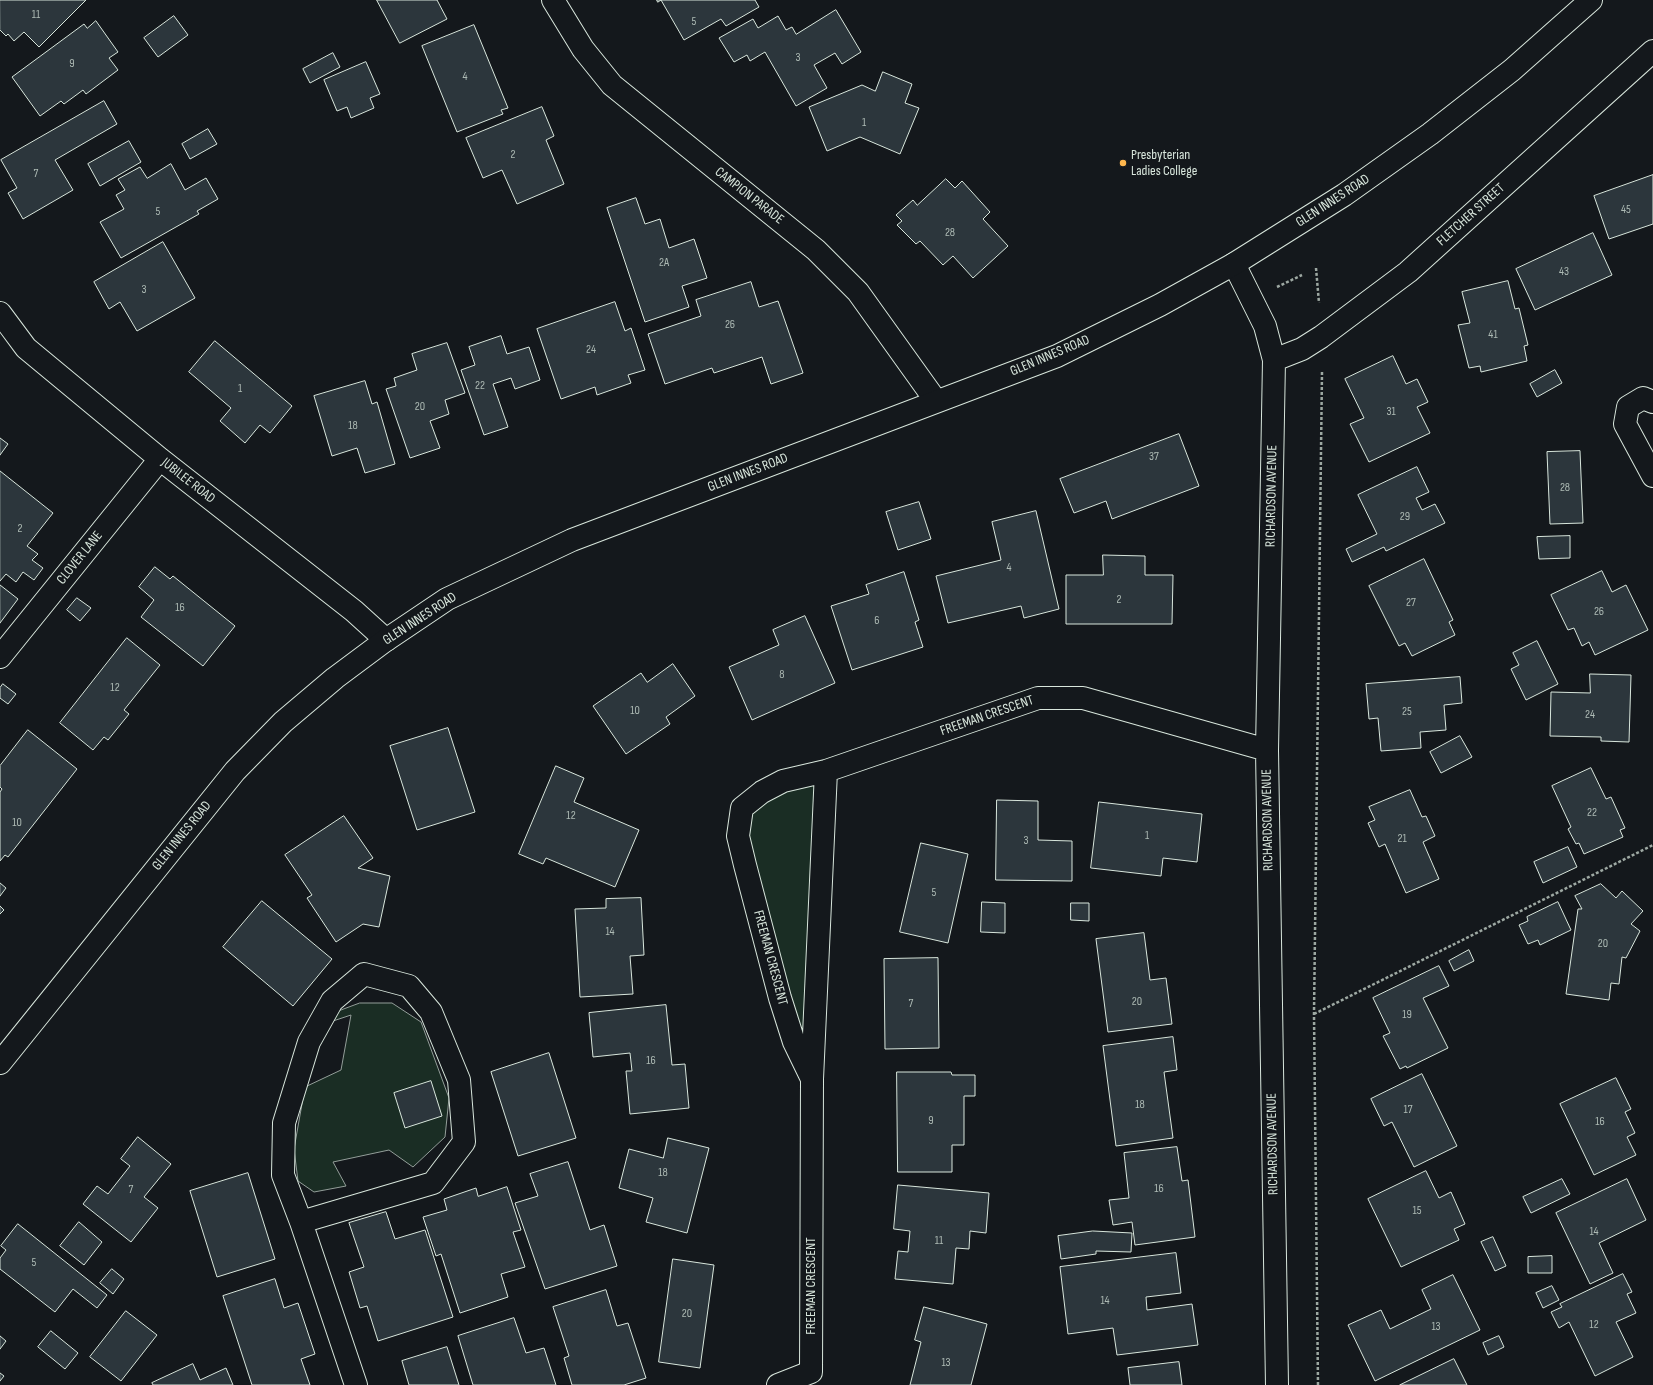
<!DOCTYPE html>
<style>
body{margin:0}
canvas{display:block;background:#14181c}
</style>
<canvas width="1653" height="1385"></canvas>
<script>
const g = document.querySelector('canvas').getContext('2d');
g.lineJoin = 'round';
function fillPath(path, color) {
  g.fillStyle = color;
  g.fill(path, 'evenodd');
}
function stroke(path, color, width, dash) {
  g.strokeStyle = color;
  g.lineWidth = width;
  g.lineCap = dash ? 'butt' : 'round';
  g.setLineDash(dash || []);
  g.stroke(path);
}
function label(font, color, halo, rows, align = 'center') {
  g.font = font + ' "Sofia Sans Condensed",sans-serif';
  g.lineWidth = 3;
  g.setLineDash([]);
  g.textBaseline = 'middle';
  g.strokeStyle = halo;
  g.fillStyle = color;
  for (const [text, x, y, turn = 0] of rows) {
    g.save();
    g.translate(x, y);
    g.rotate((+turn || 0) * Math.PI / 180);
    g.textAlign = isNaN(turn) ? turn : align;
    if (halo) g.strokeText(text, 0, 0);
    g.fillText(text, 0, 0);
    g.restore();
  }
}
const green = new Path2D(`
 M826,771L812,1079L794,1042L742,808Z
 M360,1003H392L421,1022L449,1098L445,1137L413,1167L389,1150L333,1162L346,1186L314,1192L298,1181L294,1149L305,1087L341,1070L351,1015L327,1023L331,1014Z`);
const building = new Path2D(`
 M0,0H86L39,47L24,32L14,41L8,34L6,36L0,30Z
 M377,0H437L447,19L400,43Z
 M657,0H755L759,7L726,26L721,19L684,40L661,0L658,2Z
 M836,10L861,52L842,64L835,53L814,65L827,88L796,106L765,52L750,61L747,55L734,62L719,38L753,19L758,28L778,16L786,30L792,27L796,34Z
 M174,16L188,35L158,57L144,38Z
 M96,21L118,52L109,58L118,70L86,94L83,90L64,104L61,101L40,116L12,77L84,24L87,28Z
 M474,25L508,108L501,110L503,114L457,132L422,46Z
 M333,53L340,67L310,83L303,69Z
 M366,62L380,94L370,98L374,108L351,118L347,107L337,111L324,80Z
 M883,72L912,84L905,103L919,108L900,154L860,137L827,151L809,107L862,85L875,91Z
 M104,101L117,124L55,160L73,190L23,219L8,193L17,188L1,160Z
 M542,107L554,136L546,140L564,184L517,204L502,170L483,178L466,138Z
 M208,129L217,144L190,159L182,144Z
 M129,141L141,162L100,186L88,164Z
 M171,164L185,190L206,178L218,199L197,211L199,214L121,258L100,222L124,209L116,195L125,190L118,179L140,167L147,178Z
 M1653,175V224L1609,239L1594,196Z
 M946,179L955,188L962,181L990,212L983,219L1008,246L973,278L953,256L943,265L920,241L916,244L897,225L902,221L896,215L913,200L917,205Z
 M636,198L645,224L660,219L669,248L694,239L707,278L682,286L689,307L645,322L607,208Z
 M1593,233L1612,275L1535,310L1516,269Z
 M163,242L195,298L137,331L120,302L109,309L94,282Z
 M1508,281L1515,309L1519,308L1528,345L1524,346L1527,361L1481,372L1480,366L1469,368L1458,325L1470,323L1462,292Z
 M751,282L759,307L778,301L803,373L771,384L762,357L714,373L712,368L665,384L648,334L701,316L696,300Z
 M615,302L625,331L631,328L645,370L628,375L631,383L597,395L595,387L561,399L537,329Z
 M501,336L507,354L529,347L540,380L515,389L511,378L493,384L508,427L484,435L461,370L475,365L469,347Z
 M215,341L292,406L270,433L260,425L245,443L220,421L231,408L189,372Z
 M447,343L465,393L445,400L449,414L430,421L440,448L410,458L386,389L396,386L394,378L417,370L412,354Z
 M1393,356L1406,384L1417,379L1428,402L1417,407L1430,433L1369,462L1350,424L1364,418L1345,379Z
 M1555,370L1562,383L1537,397L1530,384Z
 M365,381L372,404L377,402L395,464L365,473L357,448L332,456L314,396Z
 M1179,434L1199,486L1112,519L1106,501L1074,513L1060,479Z
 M0,438L8,444L0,455Z
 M1580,451L1583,523L1550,524L1547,452Z
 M1417,467L1429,492L1416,498L1422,510L1435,504L1445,523L1386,551L1384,547L1352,562L1346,549L1377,534L1358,495Z
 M0,471L53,513L27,546L38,554L32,560L43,568L34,580L23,572L16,582L6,574L0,581Z
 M919,502L931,539L898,550L886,512Z
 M1036,511L1059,609L1024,618L1021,606L948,623L936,576L1001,560L992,522Z
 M1570,536V558L1539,559L1537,537Z
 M1103,555L1145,556V575H1173L1172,624H1066V575H1103Z
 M1424,559L1453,620L1449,622L1455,635L1412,656L1405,643L1399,646L1369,586Z
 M155,567L170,579L173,576L235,626L203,666L141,617L154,600L139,587Z
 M1602,571L1612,592L1626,585L1648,630L1595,655L1589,642L1582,646L1574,628L1568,630L1551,595Z
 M904,572L919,620L915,622L923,647L852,670L831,606L869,594L866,585Z
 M0,585L18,599L0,623Z
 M77,598L91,608L80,621L67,610Z
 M805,616L835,683L752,720L729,667L779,645L773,630Z
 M127,638L160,665L124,710L129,714L108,740L104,737L93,750L60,723Z
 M1537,641L1558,684L1526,700L1511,669L1519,665L1513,653Z
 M673,664L695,696L666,717L670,724L626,754L593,706L641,673L647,682Z
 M1590,674L1631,675L1629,742L1601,741V737L1550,736L1551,692L1590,693Z
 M1460,677L1462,703L1444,705L1446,730L1420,732L1421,748L1381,751L1378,718L1369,719L1366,684Z
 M3,684L16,694L8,704L0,698V688Z
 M448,728L475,812L417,830L390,746Z
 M28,730L77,769L8,857L5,855L0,861V792L2,789L0,787V766Z
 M1460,736L1472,757L1441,773L1430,752Z
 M556,766L584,778L574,802L639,830L615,887L546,858L543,864L519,854Z
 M1591,768L1606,799L1611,797L1625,828L1620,830L1623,837L1584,854L1579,843L1576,844L1568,829L1571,827L1552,786Z
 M1410,790L1422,817L1426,816L1435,836L1423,842L1439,879L1406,893L1385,844L1379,847L1368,823L1375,820L1369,807Z
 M997,800L1038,801V840L1072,841V881L996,880Z
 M1099,802L1202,814L1197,862L1163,858L1161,876L1091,868Z
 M344,816L373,858L358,868L390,876L379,927L363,924L336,942L307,898L312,895L285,855Z
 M921,843L968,854L948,943L900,932Z
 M1568,847L1577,867L1543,883L1534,862Z
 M0,883L6,888L0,896Z
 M1601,884L1616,898L1622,891L1643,911L1631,924L1640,931L1626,958L1622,957L1619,984L1611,983L1609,1000L1566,994L1578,909H1582L1575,896Z
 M641,898L644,955L630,956L633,994L580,997L575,909L606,908V899Z
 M262,901L332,959L293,1006L223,947Z
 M982,902L1005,903V933L981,932Z
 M1558,902L1571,930L1540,945L1538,940L1528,944L1519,925L1528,921L1527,917Z
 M1071,903H1089V921L1071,920Z
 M0,906L4,910L0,914Z
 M1144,933L1150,980L1166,978L1172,1024L1108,1032L1096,939Z
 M1469,950L1474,961L1454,971L1449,961Z
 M938,958L939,1048L885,1049L884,959Z
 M1439,966L1449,986L1423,998L1448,1048L1407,1068L1406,1066L1400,1069L1383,1036L1390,1033L1373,998Z
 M666,1005L672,1065L685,1064L689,1108L630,1114L626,1071H632L630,1053L593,1057L589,1013Z
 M1173,1037L1177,1070L1164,1072L1173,1138L1116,1146L1103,1046Z
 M549,1053L576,1138L518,1156L491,1072Z
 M897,1072H951L952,1075H975V1096H964V1145H952V1172H898Z
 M1422,1074L1457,1146L1414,1167L1392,1122L1384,1126L1371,1099Z
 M1616,1078L1631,1109L1625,1112L1635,1133L1627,1137L1636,1155L1594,1175L1560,1104Z
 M431,1081L442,1116L405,1128L394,1093Z
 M138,1137L171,1164L144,1197L158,1208L131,1242L83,1204L97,1186L108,1194L130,1166L121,1159Z
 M668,1138L709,1148L687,1233L646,1222L653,1198L619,1188L629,1149L663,1158Z
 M1177,1147L1182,1181L1188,1180L1195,1237L1135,1245L1132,1222L1113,1225L1109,1200L1129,1198L1124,1153Z
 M568,1162L590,1230L604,1225L617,1266L545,1289L515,1203L538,1196L530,1174Z
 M1426,1171L1439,1198L1451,1192L1465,1224L1454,1229L1459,1240L1401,1267L1368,1199Z
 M248,1173L275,1259L217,1277L190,1191Z
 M1562,1179L1570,1194L1531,1213L1523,1197Z
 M1627,1179L1646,1220L1599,1243L1613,1273L1590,1284L1556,1213Z
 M898,1185L989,1193L986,1233L970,1231L969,1249L956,1248L953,1284L895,1279L898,1251L908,1252L910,1231L894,1229Z
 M507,1187L521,1230L513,1232L525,1267L501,1274L508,1297L460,1313L441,1254L436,1256L423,1217L447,1210L444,1199L476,1188L478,1196Z
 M386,1212L395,1239L425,1230L453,1317L378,1341L367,1306L360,1308L349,1272L364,1267L349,1223Z
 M79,1222L102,1242L84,1265L60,1246Z
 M18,1224L107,1295L97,1308L73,1289L55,1312L0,1269V1258L6,1250L1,1246Z
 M1093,1231L1132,1233L1131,1252L1096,1251V1254L1061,1259L1058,1236Z
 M1493,1237L1506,1266L1495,1271L1481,1242Z
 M1176,1253L1181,1293L1146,1297L1147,1310L1192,1304L1198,1345L1117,1355L1113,1328L1068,1334L1060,1267Z
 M1552,1256V1273H1528V1257Z
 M673,1259L714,1265L700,1368L659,1362Z
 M112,1269L124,1279L113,1294L100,1283Z
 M1623,1274L1632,1292L1627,1294L1636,1313L1616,1322L1633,1357L1595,1376L1569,1322L1559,1328L1551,1312L1562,1307L1560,1304Z
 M1453,1275L1480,1330L1375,1381L1348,1325L1381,1310L1390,1329L1431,1309L1422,1290Z
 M275,1279L284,1308L298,1303L315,1354L301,1359L310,1385H252L223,1296Z
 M1552,1286L1559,1300L1543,1308L1536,1293Z
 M606,1290L617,1326L628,1323L646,1378L624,1385H572L564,1358L569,1356L553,1307Z
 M924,1307L987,1324L971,1385H910L921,1342L915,1340Z
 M126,1311L157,1335L121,1381L90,1357Z
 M514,1318L526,1353L544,1348L556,1385H473L458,1336Z
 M51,1331L78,1353L65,1369L38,1347Z
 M0,1336L6,1341L0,1349Z
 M1499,1336L1504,1347L1488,1355L1483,1343Z
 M447,1347L459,1385H409L402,1361Z
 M1454,1359L1467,1385H1400Z
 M1179,1362L1182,1385H1130L1128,1368Z
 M193,1364L200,1380L226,1368L233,1385H153L152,1383Z
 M0,1373L4,1376L0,1381Z`);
const path = new Path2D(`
 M1316,268L1319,303
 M1277,287L1302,275
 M1314,1014L1653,845
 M1318,1385L1314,1014L1322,372`);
const minor = new Path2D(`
 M553,0L583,49L612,85L816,250L858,292L936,401
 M1234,264L1265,326L1274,360L1267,750L1277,1385
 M0,313L26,348L160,459L354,611L386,640
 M1274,360L1302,349L1321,337L1408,272L1653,51
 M1653,402L1643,398L1628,407L1625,424L1653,476
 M0,657L160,459
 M812,1079L794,1042L780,998L745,865L738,836L742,808L762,792L783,781L826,771L1038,698H1083L1267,750
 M301,1222L433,1183L464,1142L459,1080L431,1012L409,986L364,974L332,1001L309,1042L284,1123L283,1175L301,1222L356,1385
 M778,1385L811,1372L812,1079L826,771`);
const major = new Path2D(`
 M0,1063L235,771L283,722L335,678L386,640L447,599L572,540L1057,356L1160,305L1234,264L1344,195L1430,134L1512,70L1591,0`);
const markers = [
 [1123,163,4,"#ffb74d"]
];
const numberNames = [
 ["11",36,15],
 ["5",694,22],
 ["3",798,58],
 ["9",72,64],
 ["4",465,77],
 ["1",864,123],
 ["2",513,155],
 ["7",36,174],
 ["45",1626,210],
 ["5",158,212],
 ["28",950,233],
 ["2A",664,263],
 ["43",1564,272],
 ["3",144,290],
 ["26",730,325],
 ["41",1493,335],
 ["24",591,350],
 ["22",480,386],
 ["1",240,389],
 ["20",420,407],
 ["31",1391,412],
 ["18",353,426],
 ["37",1154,457],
 ["28",1565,488],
 ["29",1405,517],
 ["2",20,529],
 ["4",1009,568],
 ["2",1119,600],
 ["27",1411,603],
 ["16",180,608],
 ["26",1599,612],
 ["6",877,621],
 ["8",782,675],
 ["12",115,688],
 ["10",635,711],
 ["25",1407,712],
 ["24",1590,715],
 ["22",1592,813],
 ["12",571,816],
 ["10",17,823],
 ["1",1147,836],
 ["21",1402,839],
 ["3",1026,841],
 ["5",934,893],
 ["14",610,932],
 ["20",1603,944],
 ["20",1137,1002],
 ["7",911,1004],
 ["19",1407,1015],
 ["16",651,1061],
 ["18",1140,1105],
 ["17",1408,1110],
 ["9",931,1121],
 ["16",1600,1122],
 ["18",663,1173],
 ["16",1159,1189],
 ["7",131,1190],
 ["15",1417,1211],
 ["14",1594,1232],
 ["11",939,1241],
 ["5",34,1263],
 ["14",1105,1301],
 ["20",687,1314],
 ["12",1594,1325],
 ["13",1436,1327],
 ["13",946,1363]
];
const poiNames = [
 ["Presbyterian",1131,155],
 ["Ladies College",1131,171]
];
const streetNames = [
 ["CAMPION PARADE",749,196,38],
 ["GLEN INNES ROAD",1333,201,-33],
 ["FLETCHER STREET",1471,215,-42],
 ["GLEN INNES ROAD",1050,356,-23],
 ["GLEN INNES ROAD",748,473,-21],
 ["JUBILEE ROAD",188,481,38],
 ["RICHARDSON AVENUE",1272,496,-89],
 ["CLOVER LANE",80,558,-51],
 ["GLEN INNES ROAD",420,619,-33],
 ["FREEMAN CRESCENT",987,716,-19],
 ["RICHARDSON AVENUE",1268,820,-91],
 ["GLEN INNES ROAD",182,836,-51],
 ["FREEMAN CRESCENT",770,958,75],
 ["RICHARDSON AVENUE",1273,1144,-91],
 ["FREEMAN CRESCENT",811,1286,-90]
];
fillPath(green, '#1a2d24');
stroke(green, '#939e99', 1);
fillPath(building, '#2c363c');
stroke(building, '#d8e6dc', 1);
stroke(minor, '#d8e6dc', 24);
stroke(major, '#d8e6dc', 24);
stroke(path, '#9da8a2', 2.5, [3, 2]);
stroke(minor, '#14181c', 22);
stroke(major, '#14181c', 22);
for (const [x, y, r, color] of markers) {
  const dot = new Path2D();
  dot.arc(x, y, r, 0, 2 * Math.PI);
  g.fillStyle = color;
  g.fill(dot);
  stroke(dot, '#14181c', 1.5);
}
label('12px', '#adbab4', null, numberNames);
label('14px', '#d8e6dc', '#14181c', poiNames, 'left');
label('14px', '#d8e6dc', '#14181c', streetNames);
</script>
